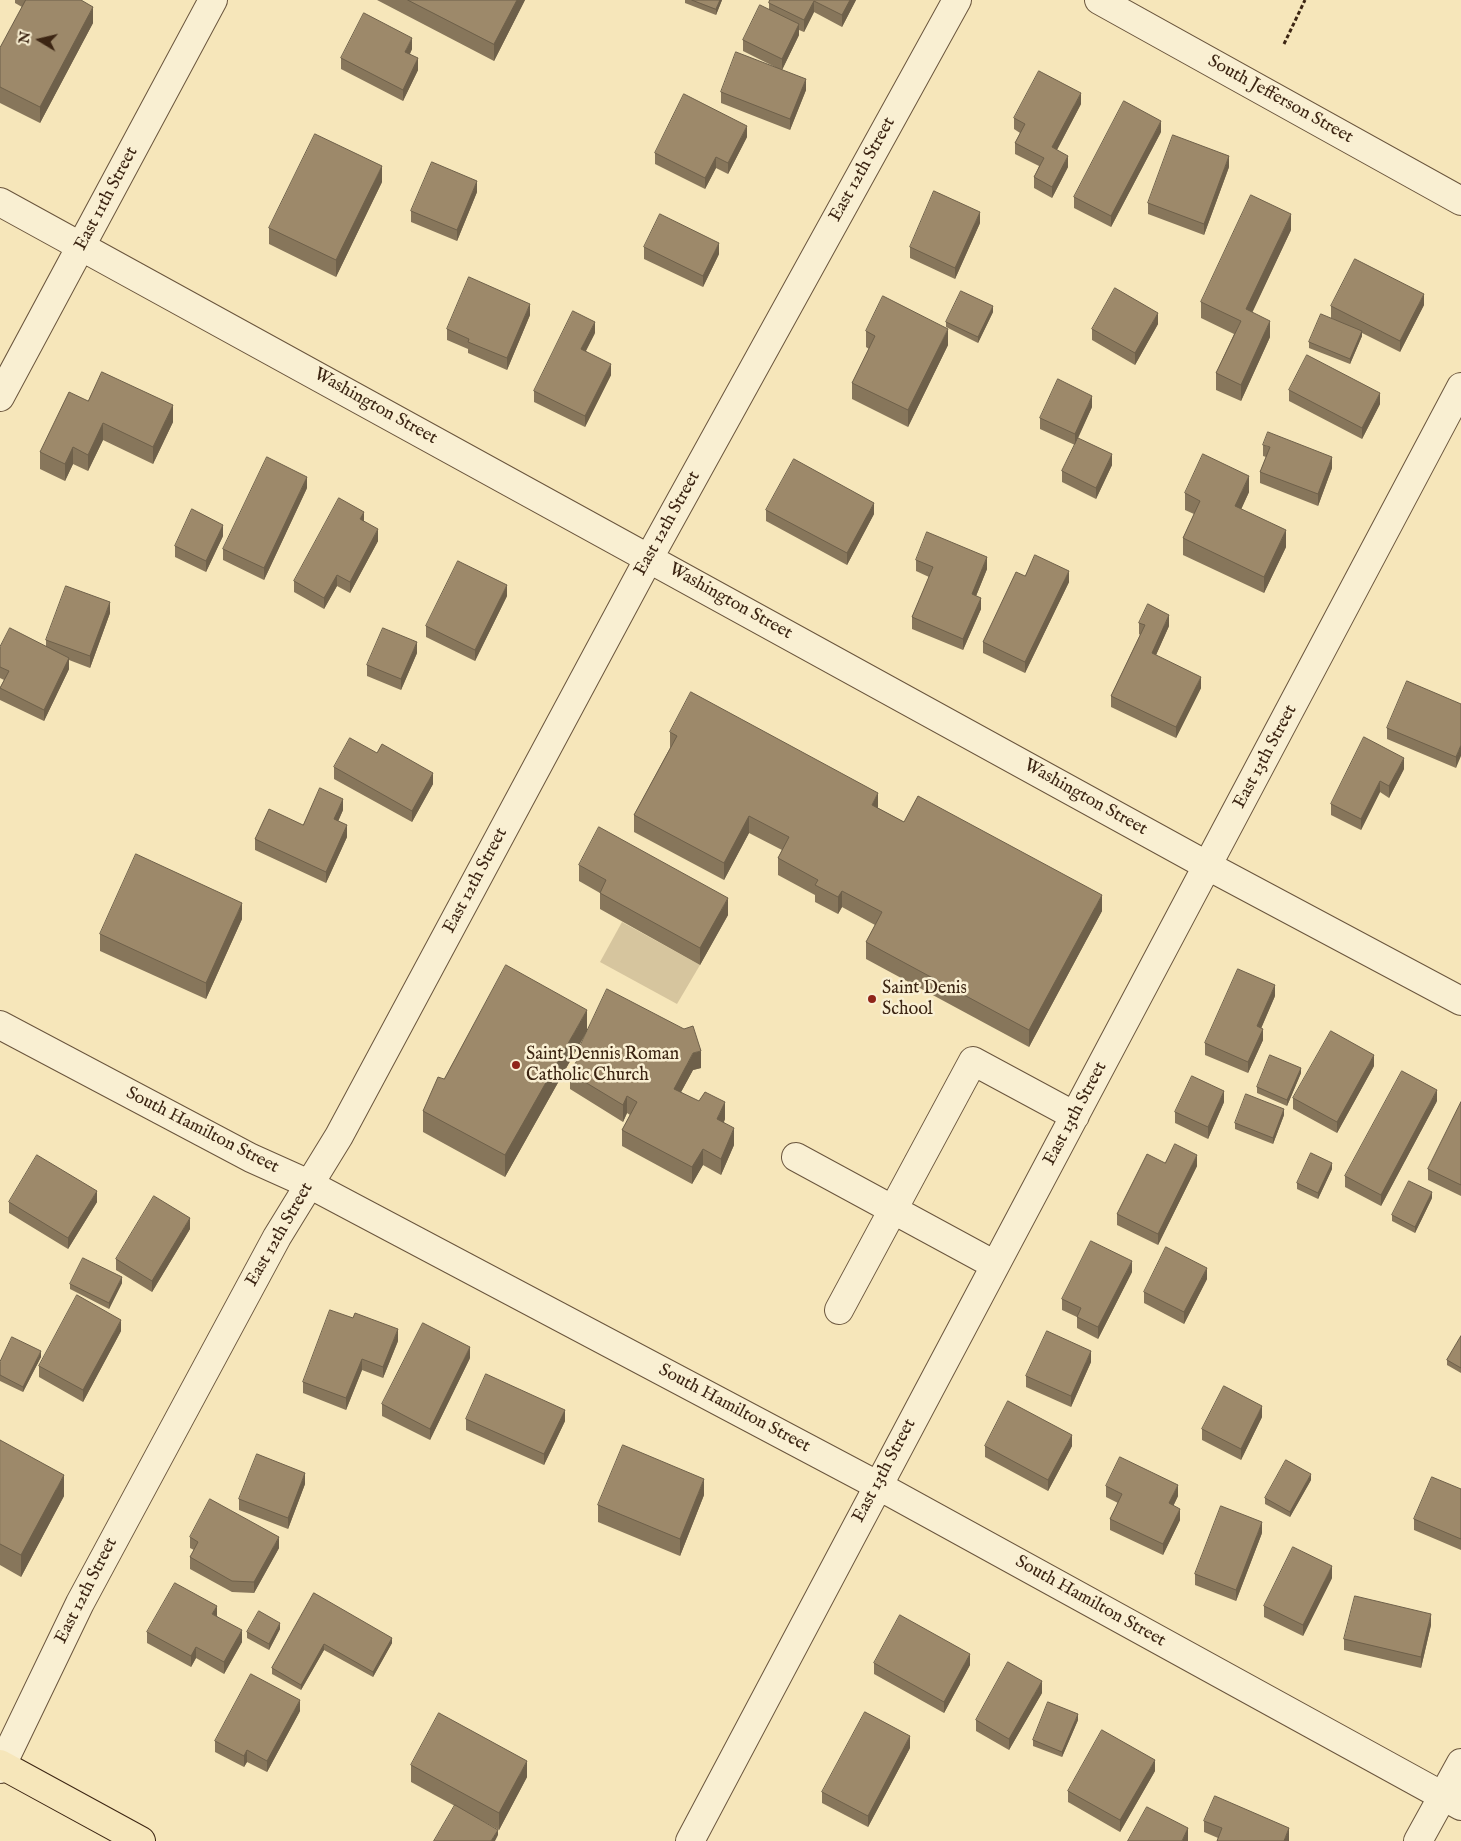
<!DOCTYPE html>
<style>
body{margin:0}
#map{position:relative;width:1461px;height:1841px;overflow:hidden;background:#f6e6ba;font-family:"IM FELL English",serif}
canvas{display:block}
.north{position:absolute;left:15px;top:15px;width:50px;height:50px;-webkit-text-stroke:4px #f9efd2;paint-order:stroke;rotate:279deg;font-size:14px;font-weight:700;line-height:20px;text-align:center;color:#3c2513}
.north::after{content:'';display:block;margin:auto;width:18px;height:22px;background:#3c2513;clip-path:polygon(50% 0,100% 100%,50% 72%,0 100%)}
</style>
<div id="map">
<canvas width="1461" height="1841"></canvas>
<div class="north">N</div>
</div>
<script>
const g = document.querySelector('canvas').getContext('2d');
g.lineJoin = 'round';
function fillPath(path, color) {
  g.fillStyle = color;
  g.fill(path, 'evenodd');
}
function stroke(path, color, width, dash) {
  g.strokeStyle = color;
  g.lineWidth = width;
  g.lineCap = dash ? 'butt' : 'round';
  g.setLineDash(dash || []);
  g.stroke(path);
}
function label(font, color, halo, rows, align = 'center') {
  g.font = font + ' "IM FELL English",serif';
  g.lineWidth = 5;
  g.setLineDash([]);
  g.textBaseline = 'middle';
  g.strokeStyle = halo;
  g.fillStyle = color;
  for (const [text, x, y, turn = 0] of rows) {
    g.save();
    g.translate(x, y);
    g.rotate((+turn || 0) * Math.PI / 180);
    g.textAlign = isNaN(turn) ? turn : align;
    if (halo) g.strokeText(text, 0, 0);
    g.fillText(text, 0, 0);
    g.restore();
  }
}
const green = new Path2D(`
 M622,922L700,965L677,1004L600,962Z`);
const path = new Path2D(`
 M1284,44L1305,0`);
const minor = new Path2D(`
 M1099,0L1461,201
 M0,202L1208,866L1461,1001
 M0,397L213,0
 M0,1025L251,1158L309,1184L358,1210L877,1485L1461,1806
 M796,1157L995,1265
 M839,1310L973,1061L1075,1116
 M0,1769L80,1603L277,1237L339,1136L649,558L957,0
 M690,1841L1461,387
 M1418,1841L1461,1763`);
const major = new Path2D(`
 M0,1764L141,1841`);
const wall = new Path2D(`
 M15,0H81L93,23L40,123L0,103V48L22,7L15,3Z
 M377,0H525L494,61Z
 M685,0H722L716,15L685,3Z
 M770,0H856L842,27L814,12L804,32L799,30V35L782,70L806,90L790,130L721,103V92L775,67L743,51V40L769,9V3Z
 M412,49L410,54L418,70L403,101L341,69V58Z
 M1081,104L1057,150L1068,167L1052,198L1034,188V177L1039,166L1015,154V143L1020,133L1014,129V118Z
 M1161,132L1111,227L1074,208V197Z
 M747,137L728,174L716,168L705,189L655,164V153Z
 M1229,167L1204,235L1148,214V203Z
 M382,182L336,277L269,244V228Z
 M477,192L457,241L411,222V211Z
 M980,223L955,279L910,258V247Z
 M1291,230L1252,312L1270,337L1241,401L1216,390V373L1234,334L1201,318V302Z
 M644,247L719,254L703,287L644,259Z
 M1424,305L1400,352L1362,333V336L1350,364L1309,348V342L1339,322L1331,318V306Z
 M993,312L978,343L946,327V322Z
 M530,315L507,370L468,353V349L447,340V329Z
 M1158,324L1135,365L1092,340V329Z
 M866,331L948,345L908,427L852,399V383L869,349L866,347Z
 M595,333L586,351L611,375L585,427L534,402V391Z
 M1289,390L1380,404L1362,439L1289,401Z
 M88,401L173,422L153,464L103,440L88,471L73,464L65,481L40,469V452Z
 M1092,407L1075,443L1112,465L1096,499L1062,482V471L1075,445L1040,429V418Z
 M1263,445L1332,468L1318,506L1260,483V472L1266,457L1263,456Z
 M307,488L264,580L223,560V549Z
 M1249,492L1241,509L1286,547L1264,593L1183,555V538L1194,514L1185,510V493Z
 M766,510L874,514L847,565L766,521Z
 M364,522L378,541L350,593L337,586L324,609L294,592V581Z
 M223,536L206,572L175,557V546Z
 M916,560L987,569L976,596L981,609L963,650L912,629V617L929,577L916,571Z
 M1025,576L1069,582L1025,673L983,653V642Z
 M507,596L475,661L426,637V626Z
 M110,613L90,668L69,660V669L44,721L0,700V688L4,680L0,678V647L46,646V640Z
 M1139,623L1169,626L1156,655L1201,688L1176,738L1111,707V696L1140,635L1139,634Z
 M417,653L401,690L367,676V665Z
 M1461,704L1456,768L1387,739V728Z
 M670,732L878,808L904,822L1102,911L1029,1047L866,959V942L875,925L842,907L838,914L815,902V895L778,875V858L782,850L749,833L724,880L634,832V815L670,748Z
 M334,767L433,784L412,822L334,779Z
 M1404,769L1389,798L1380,792L1361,830L1331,815V804Z
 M343,810L338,821L347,837L326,883L255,850V839L303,825Z
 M579,865L728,915L700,965L600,909V893L579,881Z
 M242,919L206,999L100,951V934Z
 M1275,996L1261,1028L1263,1040L1248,1073L1205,1055V1043Z
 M587,1031L505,1177L423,1132V1111L444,1079Z
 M580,1046L701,1068L693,1070L681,1092L725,1119L724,1122L734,1145L721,1175L703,1165L692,1184L622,1146V1130L630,1115L627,1113L623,1122L570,1089V1073L580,1055Z
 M1374,1066L1337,1133L1293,1109V1098Z
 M1301,1073L1287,1106L1257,1093V1087Z
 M1437,1101L1381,1206L1345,1187V1176Z
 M1224,1102L1208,1139L1175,1123V1112Z
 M1461,1102V1196L1428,1180V1169Z
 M1284,1115L1273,1144L1235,1129V1123Z
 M1165,1163L1197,1166L1158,1245L1117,1225V1214Z
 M1332,1169L1318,1199L1297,1189V1183Z
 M1432,1198L1415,1233L1392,1221V1215Z
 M9,1202H97L68,1249L9,1213Z
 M190,1229L152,1292L116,1270V1259Z
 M1132,1272L1098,1339L1077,1328V1317L1062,1310V1299Z
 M1207,1279L1184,1324L1144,1303V1292Z
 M122,1283L109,1309L70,1289V1284Z
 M121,1331L83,1402L39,1377V1366Z
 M1461,1336V1373L1447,1365V1360Z
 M398,1341L383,1378L362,1370L346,1410L303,1393V1382Z
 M41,1357L23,1392L0,1381V1362Z
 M470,1358L430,1440L382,1416V1404Z
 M1091,1362L1071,1407L1026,1387V1376Z
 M1262,1417L1241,1460L1202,1440V1429Z
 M466,1419L565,1421L544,1465L466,1430Z
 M0,1440L64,1496L21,1577L0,1565Z
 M985,1446H1072L1048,1491L985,1457Z
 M1311,1480L1290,1517L1265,1504V1498Z
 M305,1484L288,1529L239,1510V1499Z
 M1106,1486L1178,1496L1173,1506L1180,1520L1163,1555L1110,1530V1519L1118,1503L1106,1497Z
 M1461,1489V1550L1414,1530V1519Z
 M704,1495L680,1556L598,1522V1505Z
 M1262,1533L1236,1601L1195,1585V1574Z
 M190,1537L279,1548L254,1593L232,1592L190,1569V1557L194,1550L190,1548Z
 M1332,1578L1303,1636L1264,1617V1606Z
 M314,1593L392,1643L373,1677L324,1650L301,1690L272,1674V1668Z
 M217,1616L242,1642L224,1674L196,1658L191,1667L147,1643V1632Z
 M1431,1625L1421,1668L1344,1650V1639Z
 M280,1629L269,1650L247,1638V1632Z
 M874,1663L970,1665L944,1713L874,1674Z
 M1042,1693L1009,1750L976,1731V1720Z
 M300,1711L267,1772L247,1762L244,1767L215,1752V1741Z
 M1078,1720L1062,1757L1033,1746V1740Z
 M910,1748L868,1827L822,1803V1792Z
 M411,1765L527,1777L499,1830L479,1819L498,1835L455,1806L411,1782Z
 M1155,1771L1120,1832L1068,1802V1791Z
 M1204,1821L1289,1840V1841H1217L1218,1838L1204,1832Z`);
const shadedWall = new Path2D(`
 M517,0H525L494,61V44Z
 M720,0H722L716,15V9Z
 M850,0H856L842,27V15Z
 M814,1V12L804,32V20Z
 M93,7V23L40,123V107Z
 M799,24V35L782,70V59Z
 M412,38V49L405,63V52Z
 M418,58V70L403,101V90Z
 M806,79V90L790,130V119Z
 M1081,93V104L1052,159V147Z
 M1161,121V132L1111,227V216Z
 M747,126V137L728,174V163Z
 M1068,156V167L1052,198V187Z
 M1229,156V167L1204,235V224Z
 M716,157V168L705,189V178Z
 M382,166V182L336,277V260Z
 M477,181V192L457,241V230Z
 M980,212V223L955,279V268Z
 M1291,214V230L1246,326V309Z
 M719,243V254L703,287V276Z
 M1424,294V305L1400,352V341Z
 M530,304V315L507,370V358Z
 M993,306V312L978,343V337Z
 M1158,313V324L1135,365V353Z
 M1270,321V337L1241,401V385Z
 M595,322V333L581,360V349Z
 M948,329V345L908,427V410Z
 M1362,331V336L1350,364V359Z
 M611,364V375L585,427V416Z
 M1380,393V404L1362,439V428Z
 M1092,396V407L1075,445V434Z
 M173,405V422L153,464V447Z
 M103,423V440L88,471V455Z
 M73,447V464L65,481V464Z
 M1112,454V465L1096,499V488Z
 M1332,457V468L1318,506V494Z
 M1249,476V492L1235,523V506Z
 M307,477V488L264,580V568Z
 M874,503V514L847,565V553Z
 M364,512V523L360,519Z
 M223,525V536L206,572V561Z
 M378,529V541L350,593V582Z
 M1286,530V547L1264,593V577Z
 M987,557V569L972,606V594Z
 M1069,571V582L1025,673V662Z
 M337,575V586L324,609V598Z
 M507,585V596L475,661V650Z
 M981,598V609L963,650V639Z
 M110,602V613L90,668V656Z
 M1169,615V626L1152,664V653Z
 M417,642V653L401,690V679Z
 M69,658V669L44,721V710Z
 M1201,677V688L1176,738V727Z
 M1461,745V756L1456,768V757Z
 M1404,758V769L1389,798V786Z
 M433,773V784L412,822V811Z
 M1380,781V792L1361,830V819Z
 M878,793V810L872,805Z
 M343,799V810L334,831V819Z
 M749,816V833L724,880V863Z
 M347,825V837L326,883V872Z
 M842,891V907L838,914V897Z
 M1102,895V911L1029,1047V1030Z
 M728,898V915L700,965V948Z
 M242,903V919L206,999V983Z
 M1275,985V996L1257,1038V1026Z
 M587,1010V1031L505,1177V1155Z
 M1263,1029V1040L1248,1073V1062Z
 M701,1051V1068L693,1070L674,1105V1089L693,1053Z
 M1374,1055V1066L1337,1133V1122Z
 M1301,1068V1073L1287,1106V1100Z
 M1437,1090V1101L1381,1206V1195Z
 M1224,1091V1102L1208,1139V1127Z
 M627,1096V1113L623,1122V1105Z
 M725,1102V1119L717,1135V1119Z
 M1284,1109V1115L1273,1144V1138Z
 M734,1128V1145L721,1175V1159Z
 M703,1149V1165L692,1184V1167Z
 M1197,1155V1166L1158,1245V1234Z
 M1332,1163V1169L1318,1199V1193Z
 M97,1191V1202L68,1249V1238Z
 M1432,1192V1198L1415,1233V1227Z
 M190,1218V1229L152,1292V1281Z
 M1132,1261V1272L1098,1339V1327Z
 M1207,1268V1279L1184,1324V1312Z
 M122,1277V1283L109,1309V1303Z
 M121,1320V1331L83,1402V1390Z
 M398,1329V1341L383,1378V1367Z
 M470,1347V1358L430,1440V1429Z
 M41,1351V1357L23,1392V1387Z
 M1091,1351V1362L1071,1407V1396Z
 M362,1359V1370L346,1410V1398Z
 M1262,1406V1417L1241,1460V1449Z
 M565,1410V1421L544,1465V1454Z
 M1072,1435V1446L1048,1491V1480Z
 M305,1473V1484L288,1529V1518Z
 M1311,1474V1480L1290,1517V1512Z
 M64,1475V1496L21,1577V1555Z
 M704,1479V1495L680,1556V1539Z
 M1178,1485V1496L1169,1515V1503Z
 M1180,1509V1520L1163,1555V1544Z
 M1262,1522V1533L1236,1601V1590Z
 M279,1537V1548L254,1593V1582Z
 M1332,1566V1578L1303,1636V1625Z
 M217,1606V1617L212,1614Z
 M1431,1614V1625L1421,1668V1657Z
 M280,1623V1629L269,1650V1644Z
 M242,1630V1642L224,1674V1662Z
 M392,1638V1643L373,1677V1672Z
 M324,1644V1650L301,1690V1685Z
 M196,1647V1658L191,1667V1656Z
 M970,1654V1665L944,1713V1702Z
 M1042,1681V1693L1009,1750V1739Z
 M300,1700V1711L267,1772V1761Z
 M1078,1714V1720L1062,1757V1752Z
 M910,1736V1748L868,1827V1816Z
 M247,1750V1762L244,1767V1756Z
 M1155,1760V1771L1120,1832V1820Z
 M527,1761V1777L499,1830V1813Z
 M1188,1828V1841H1182Z
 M1289,1828V1841H1284Z
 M498,1830V1835L495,1841H491Z`);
const building = new Path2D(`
 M26,0H81L93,7L40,107L0,87V48Z
 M408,0H517L494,44Z
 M692,0H720L716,9Z
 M770,0H850L842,15L814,1L804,20L769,3Z
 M760,5L799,24L782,59L743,40Z
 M364,13L412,38L405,52L418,58L403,90L341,58Z
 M736,52L806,79L790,119L721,92Z
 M1039,71L1081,93L1052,147L1068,156L1052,187L1034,177L1044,158L1015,143L1025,124L1014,118Z
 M684,94L747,126L728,163L716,157L705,178L655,153Z
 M1124,101L1161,121L1111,216L1074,197Z
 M315,134L382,166L336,260L269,228Z
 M1173,135L1229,156L1204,224L1148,203Z
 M432,162L477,181L457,230L411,211Z
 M934,191L980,212L955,268L910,247Z
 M1251,195L1291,214L1246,309L1270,321L1241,385L1216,373L1241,321L1201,302Z
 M660,214L719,243L703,276L644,247Z
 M1355,259L1424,294L1400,341L1331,306Z
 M469,277L530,304L507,358L468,342L469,339L447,329Z
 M1115,288L1158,313L1135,353L1092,329Z
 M961,291L993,306L978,337L946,322Z
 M883,296L948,329L908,410L852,383L875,336L866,331Z
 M573,311L595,322L581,349L611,364L585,416L534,391Z
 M1321,314L1362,331L1350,359L1309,342Z
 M1307,355L1380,393L1362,428L1289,390Z
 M102,372L173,405L153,447L103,423L88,455L73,447L65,464L40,452L69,392L88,401Z
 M1058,379L1092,396L1075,434L1040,418Z
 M1268,432L1332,457L1318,494L1260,472L1270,447L1263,445Z
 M1078,438L1112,454L1096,488L1062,471Z
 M1203,454L1249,476L1235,506L1286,530L1264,577L1183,538L1200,501L1185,493Z
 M267,457L307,477L264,568L223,549Z
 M794,459L874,503L847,553L766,510Z
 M339,498L364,512L360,519L378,529L350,582L337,575L324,598L294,581Z
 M192,509L223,525L206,561L175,546Z
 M927,532L987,557L972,594L981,598L963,639L912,617L933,567L916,560Z
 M1035,555L1069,571L1025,662L983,642L1016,572L1025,576Z
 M458,561L507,585L475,650L426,626Z
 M66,586L110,602L90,656L46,640Z
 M1148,604L1169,615L1152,653L1201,677L1176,727L1111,696L1145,625L1139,623Z
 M10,628L69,658L44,710L0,688L9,671L0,667V647Z
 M383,628L417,642L401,679L367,665Z
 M1407,681L1461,704V745L1456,757L1387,728Z
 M691,692L878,793L872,805L904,822L918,796L1102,895L1029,1030L866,942L882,912L842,891L838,897L815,885L818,880L778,858L789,837L749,816L724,863L634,815L677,736L670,732Z
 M1364,737L1404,758L1389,786L1380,781L1361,819L1331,804Z
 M350,738L377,753L382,744L433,773L412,811L334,767Z
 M320,788L343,799L334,819L347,825L326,872L255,839L269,809L303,825Z
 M599,827L728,898L700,948L600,893L606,880L579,865Z
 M136,854L242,903L206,983L100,934Z
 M506,965L587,1010L505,1155L423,1111L438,1077L444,1079Z
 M1238,969L1275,985L1257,1026L1263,1029L1248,1062L1205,1043Z
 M607,989L684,1029L693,1026L701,1051L693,1053L674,1089L699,1101L705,1092L725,1102L717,1119L734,1128L721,1159L703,1149L692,1167L622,1130L637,1102L627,1096L623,1105L570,1073L581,1053L580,1046Z
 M1331,1031L1374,1055L1337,1122L1293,1098Z
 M1270,1055L1301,1068L1287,1100L1257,1087Z
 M1402,1071L1437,1090L1381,1195L1345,1176Z
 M1192,1076L1224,1091L1208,1127L1175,1112Z
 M1246,1094L1284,1109L1273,1138L1235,1123Z
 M1461,1102V1185L1428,1169Z
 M1175,1144L1197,1155L1158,1234L1117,1214L1147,1154L1165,1163Z
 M1311,1153L1332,1163L1318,1193L1297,1183Z
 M37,1155L97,1191L68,1238L9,1202Z
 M1409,1181L1432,1192L1415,1227L1392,1215Z
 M154,1196L190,1218L152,1281L116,1259Z
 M1091,1241L1132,1261L1098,1327L1077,1317L1081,1308L1062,1299Z
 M1166,1247L1207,1268L1184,1312L1144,1292Z
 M83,1258L122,1277L109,1303L70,1284Z
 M77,1295L121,1320L83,1390L39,1366Z
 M330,1310L353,1318L355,1313L398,1329L383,1367L362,1359L346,1398L303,1382Z
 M423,1323L470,1347L430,1429L382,1404Z
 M1047,1331L1091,1351L1071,1396L1026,1376Z
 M1461,1336V1368L1447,1360Z
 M12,1337L41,1351L23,1387L0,1375V1362Z
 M486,1374L565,1410L544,1454L466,1419Z
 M1224,1386L1262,1406L1241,1449L1202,1429Z
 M1008,1401L1072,1435L1048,1480L985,1446Z
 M0,1440L64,1475L21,1555L0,1544Z
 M623,1445L704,1479L680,1539L598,1505Z
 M257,1454L305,1473L288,1518L239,1499Z
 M1120,1457L1178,1485L1169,1503L1180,1509L1163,1544L1110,1519L1122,1494L1106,1486Z
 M1286,1460L1311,1474L1290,1512L1265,1498Z
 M1432,1477L1461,1489V1539L1414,1519Z
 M210,1499L279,1537L254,1582L232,1581L190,1557L198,1542L190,1537Z
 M1221,1506L1262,1522L1236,1590L1195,1574Z
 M1293,1547L1332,1566L1303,1625L1264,1606Z
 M175,1583L217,1606L212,1614L242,1630L224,1662L196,1647L191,1656L147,1632Z
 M314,1593L392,1638L373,1672L324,1644L301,1685L272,1668Z
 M1355,1596L1431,1614L1421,1657L1344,1639Z
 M259,1611L280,1623L269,1644L247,1632Z
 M900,1615L970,1654L944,1702L874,1663Z
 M1008,1662L1042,1681L1009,1739L976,1720Z
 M251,1674L300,1700L267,1761L247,1750L244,1756L215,1741Z
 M1048,1702L1078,1714L1062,1752L1033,1740Z
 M865,1712L910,1736L868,1816L822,1792Z
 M439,1713L527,1761L499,1813L411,1765Z
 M1102,1730L1155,1760L1120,1820L1068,1791Z
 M1215,1796L1289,1828L1284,1841H1217L1222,1828L1204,1821Z
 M455,1805L498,1830L491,1841H434Z
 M1147,1807L1188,1828L1182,1841H1128Z`);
const markers = [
 [872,999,5,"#8f2418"],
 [516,1065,5,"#8f2418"]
];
const streetNames = [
 ["South Jefferson Street",1280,100,29],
 ["East 12th Street",863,170,-61],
 ["East 11th Street",107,199,-62],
 ["Washington Street",375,407,29],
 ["East 12th Street",668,524,-61],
 ["Washington Street",730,602,29],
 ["East 13th Street",1266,757,-62],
 ["Washington Street",1085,798,29],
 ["East 12th Street",476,881,-62],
 ["East 13th Street",1076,1114,-62],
 ["South Hamilton Street",202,1131,27],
 ["East 12th Street",280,1235,-60],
 ["South Hamilton Street",734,1409,28],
 ["East 13th Street",885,1471,-62],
 ["East 12th Street",87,1591,-63],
 ["South Hamilton Street",1090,1602,29]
];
const poiNames = [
 ["Saint Denis",882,989],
 ["School",882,1010],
 ["Saint Dennis Roman",526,1055],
 ["Catholic Church",526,1076]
];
fillPath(green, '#d6c59e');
stroke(minor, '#6a553d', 30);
stroke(major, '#3c2513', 30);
stroke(path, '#3c2513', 3, [4, 2.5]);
stroke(minor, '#f9efd2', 28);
stroke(major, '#f6e6ba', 28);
fillPath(wall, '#87765b');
fillPath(shadedWall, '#6e604a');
fillPath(building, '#9d896a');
stroke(building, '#6e604a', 1);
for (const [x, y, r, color] of markers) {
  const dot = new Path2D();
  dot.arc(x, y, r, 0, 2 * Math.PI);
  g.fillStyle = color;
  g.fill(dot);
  stroke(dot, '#f9efd2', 2);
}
label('18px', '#3c2513', '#f9efd2', streetNames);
label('18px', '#3c2513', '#f9efd2', poiNames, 'left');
</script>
